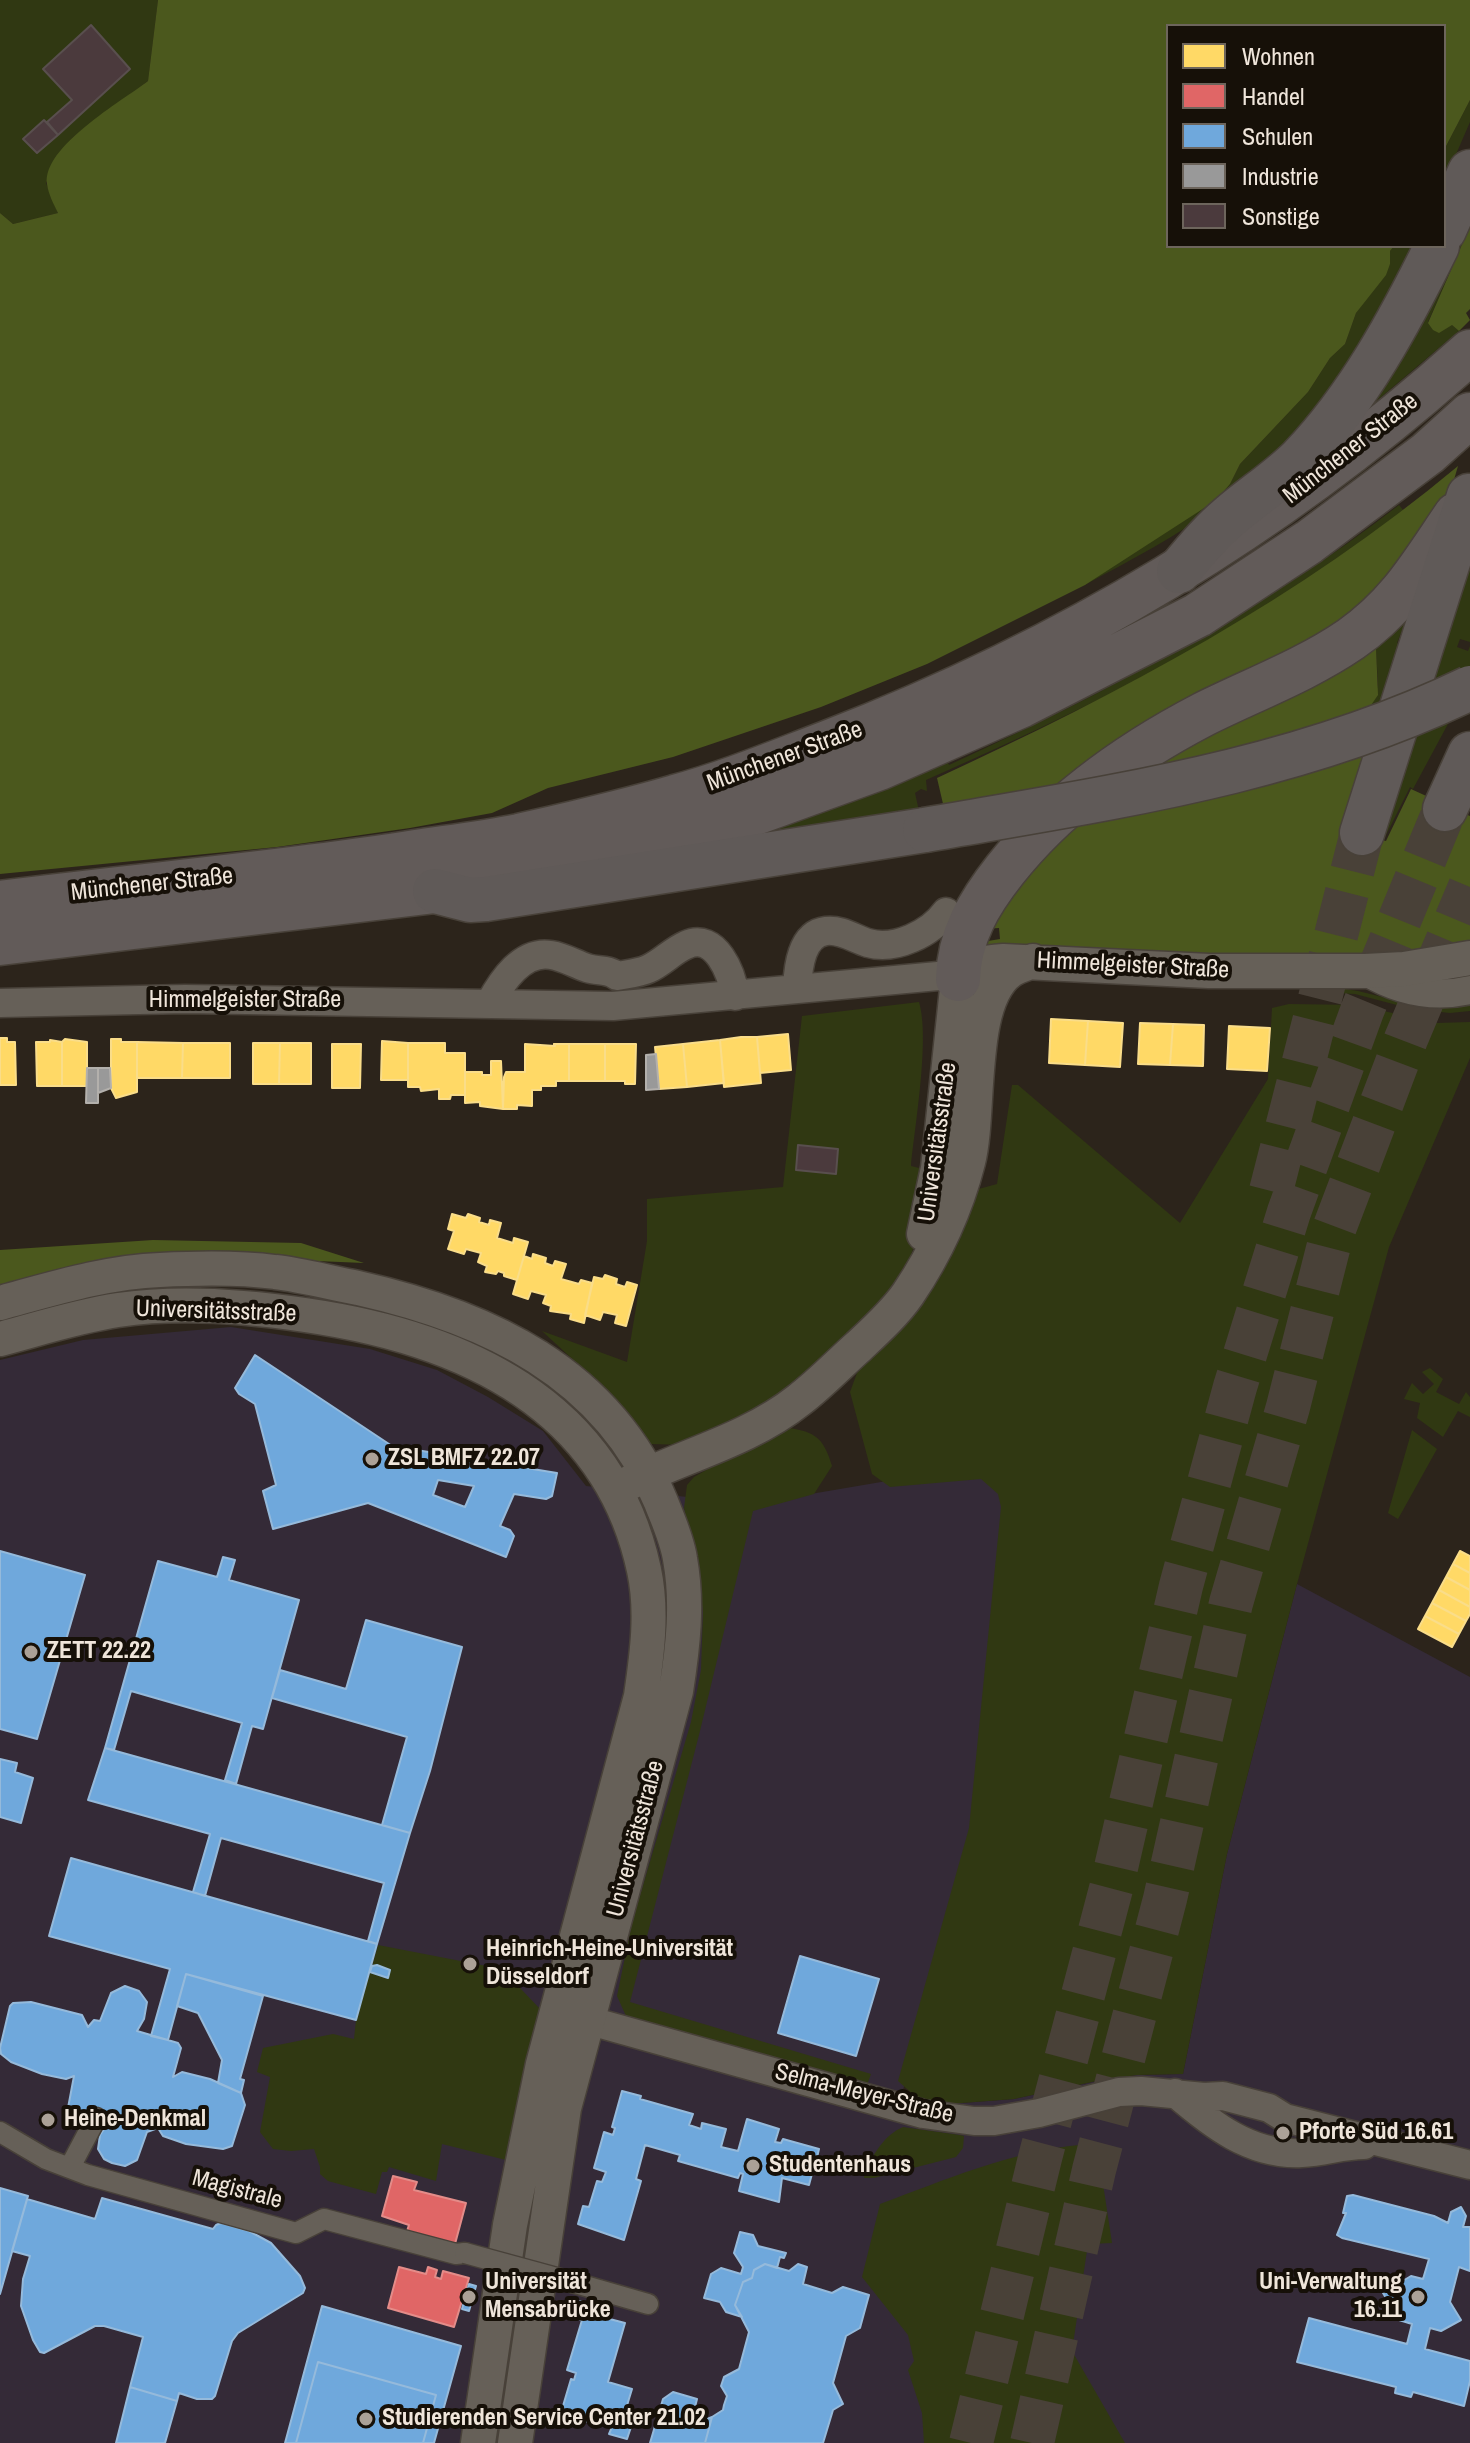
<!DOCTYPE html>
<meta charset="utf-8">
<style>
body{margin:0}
#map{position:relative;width:1470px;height:2443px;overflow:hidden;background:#2c241b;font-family:"Archivo Narrow",sans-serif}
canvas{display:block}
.legend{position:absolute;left:1166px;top:24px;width:280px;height:224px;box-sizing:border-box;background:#161008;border:2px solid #6d655c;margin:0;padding:10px 14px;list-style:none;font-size:24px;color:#efe5da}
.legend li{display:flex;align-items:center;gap:16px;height:40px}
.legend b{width:40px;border:2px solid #6d655c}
</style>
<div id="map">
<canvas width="1470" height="2443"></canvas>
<ul class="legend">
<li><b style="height:22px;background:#ffd966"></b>Wohnen</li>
<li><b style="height:22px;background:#e06666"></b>Handel</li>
<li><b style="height:22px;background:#6fa8dc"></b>Schulen</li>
<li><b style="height:22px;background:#999"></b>Industrie</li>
<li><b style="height:22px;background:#4b3a3d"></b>Sonstige</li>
</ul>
</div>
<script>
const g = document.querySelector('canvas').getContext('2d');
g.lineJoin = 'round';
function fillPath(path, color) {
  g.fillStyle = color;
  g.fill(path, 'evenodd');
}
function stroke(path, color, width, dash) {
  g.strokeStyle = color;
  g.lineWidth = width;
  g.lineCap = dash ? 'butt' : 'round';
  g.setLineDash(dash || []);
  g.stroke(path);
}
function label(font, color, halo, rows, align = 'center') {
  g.font = font + ' "Archivo Narrow",sans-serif';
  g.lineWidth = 8;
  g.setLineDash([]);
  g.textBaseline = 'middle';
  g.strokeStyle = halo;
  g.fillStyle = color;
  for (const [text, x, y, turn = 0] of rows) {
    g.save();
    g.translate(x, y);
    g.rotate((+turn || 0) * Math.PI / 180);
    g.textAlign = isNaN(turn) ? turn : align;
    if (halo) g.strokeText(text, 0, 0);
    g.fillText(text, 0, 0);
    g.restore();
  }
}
const education = new Path2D(`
 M231,1327L370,1349L437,1370L488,1397L543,1431L586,1486L752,1504L1016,1459L979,1825L903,2090L935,2105L1014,2099L1101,2080L1137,2075L1183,2074L1227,1854L1297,1584L1470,1677V2443H0V1360L83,1340Z`);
const green = new Path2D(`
 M0,0H158L148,81L73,137L46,183L58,213L13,224L0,213Z
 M1470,100V122L1444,182V150Z
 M1470,198V226L1428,322L1452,325L1459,331L1334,437Z
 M1394,246H1415C1367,344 1307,434 1221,503C1180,535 1130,560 1085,585L1230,484L1240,464L1308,392L1330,358L1345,344L1356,313L1390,264V251Z
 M1399,505L1404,511C1366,538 1329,567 1289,592C1175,666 1042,729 926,780L927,791L921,789L915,793L919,811L734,842L848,803L948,763L949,765C1107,692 1261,612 1399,505Z
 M1470,561V642L1460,639L1457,647L1468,651L1470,646V683L1413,789L1410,787L1384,839L1380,838Z
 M1413,603L1397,643L1408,647L1389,702L1367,711L1378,686L1376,647Z
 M1320,985L1358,991L1415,1005L1470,1006V1011L1450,1013L1412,1009L1355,994L1308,992L1307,986Z
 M919,1002C930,1039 915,1125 911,1166L927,1170L921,1225L911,1255L894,1283L856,1331L789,1390L752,1412L687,1445L650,1444L607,1391L542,1331L627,1362L647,1241V1199L783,1187L802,1016Z
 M1289,1004L1357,1005L1437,1023L1470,1022V1058L1389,1247L1297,1584L1227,1854L1183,2074L1137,2075L1101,2080L1014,2099L936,2105L915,2096L898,2081L969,1828L1001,1507L998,1494L981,1479L890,1487L872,1474L850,1392L857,1373L914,1309L975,1190L997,1184L1012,1085H1018L1180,1223L1268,1079L1272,1008Z
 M1430,1368L1443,1379L1436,1392L1459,1404L1466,1392L1470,1397V1417L1458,1411L1443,1437L1417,1418L1420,1403L1404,1399L1412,1383L1423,1394L1434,1384L1422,1372Z
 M782,1427C813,1431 823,1435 832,1466L814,1494L753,1511L699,1735L630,2002L871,2074L866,2088L626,2016L617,1996L632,1923L691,1722L701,1670L703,1612L696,1558L684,1508L687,1485L694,1477Z
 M1412,1430L1437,1449L1398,1519L1388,1513Z
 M378,1945L502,1969L541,2010L506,2160L442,2144L436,2181L389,2167L387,2172H382L376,2194L328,2181L320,2174V2167L314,2149L291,2151L273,2149L260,2132L270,2077L257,2072L263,2048L333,2034L354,2039L356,2020L370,1972L385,1978L390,1974L387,1968L372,1966Z
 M903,2127L960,2135L964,2136L963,2148L956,2157L874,2178H864V2173C873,2155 884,2135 903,2127Z
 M1079,2145L1098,2151L1112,2243L1088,2244L1072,2351L1125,2443H924L922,2413L908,2370L914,2361L908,2335L862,2277L880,2204C945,2180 1009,2152 1079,2145Z`);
const forest = new Path2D(`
 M158,0H1470V100L1444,150V26H1168V246H1394L1390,251V264L1386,275L1356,313L1345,344L1330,358L1308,392L1240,464L1230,484L1215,501L1085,585L927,664L821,707L673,757L548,788L492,813L410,828L277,847L0,874V213L13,224L58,213C54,205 48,193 47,184C42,147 122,101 148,81Z
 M1470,226V309L1466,313L1470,320L1459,331L1452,325L1439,333L1433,330L1428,323Z
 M1458,466L1451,490L1396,586L1076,786L944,808L937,778C1123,692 1299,599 1458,466Z
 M1376,647L1378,695L1367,711L1296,735L1118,778Z
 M1375,749L1352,832L1386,841L1411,789L1470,816V947L1370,959L978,950L976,943L1000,939L999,928L981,929L1054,828Z
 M153,1240L301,1243L364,1263L245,1258L0,1290V1250Z`);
const homes = new Path2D(`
 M1051,1019L1088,1021L1085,1065L1049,1063Z
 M1088,1021L1123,1023L1120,1067L1085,1065Z
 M1140,1023L1173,1024L1170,1065L1138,1064Z
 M1173,1024L1204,1025L1203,1066L1170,1065Z
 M1229,1026L1270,1028L1267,1071L1227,1069Z
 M788,1034L791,1070L760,1073L757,1037Z
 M741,1037H757L761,1083L724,1087L720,1040Z
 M0,1038H7V1042H15L16,1085H0Z
 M65,1039L87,1042V1086H62V1042Z
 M111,1039H121V1042H137V1092L116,1098L111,1088Z
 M50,1040L62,1042V1086H37L36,1042H50Z
 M720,1040L724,1083L687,1087L683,1044Z
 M382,1041L408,1043V1080H381Z
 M137,1042L183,1043L182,1078H137Z
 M183,1043H230V1078H182Z
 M253,1043H280L279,1084H253Z
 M280,1043H311V1084H279Z
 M408,1043H445V1053H465V1095H451L450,1099H439V1089L421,1091L420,1087H408Z
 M332,1044H361L360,1088H332Z
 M525,1044L555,1046L554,1044H569V1081H556V1086H541V1090H532V1106L517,1105V1109H503L504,1077L506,1072H525Z
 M569,1044H605V1081H569Z
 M605,1044H636L635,1084H625V1081H605Z
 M683,1044L687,1087L659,1089L655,1047Z
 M491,1061H501L503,1109L480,1106V1102L465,1103V1072H482V1075H491Z
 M452,1214L466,1218L468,1214L480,1218L479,1222L489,1225L490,1220L501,1223L497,1238L513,1243L514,1238L528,1242L517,1280L504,1276V1273L498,1271L496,1274L485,1272L487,1266L478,1262L481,1253L466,1249L464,1254L448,1249L454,1231L448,1229Z
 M533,1254L546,1258L545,1263L553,1266L555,1261L566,1264L561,1279L579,1284L581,1280L592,1283L584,1323L570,1319L571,1314L550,1311L551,1306L543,1303L546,1295L531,1291L528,1299L513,1294L524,1256L532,1259Z
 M605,1275L617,1279L616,1284L625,1287L627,1282L637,1285L626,1326L615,1323L617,1315L603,1312L600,1320L585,1315L594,1277L603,1279Z
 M1460,1551L1470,1556V1573L1453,1564Z
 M1453,1564L1470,1573V1590L1446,1577Z
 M1446,1577L1470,1590V1607L1439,1590Z
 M1439,1590L1470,1607V1614L1466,1621L1432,1603Z
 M1432,1603L1466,1621L1459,1634L1425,1616Z
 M1425,1616L1459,1634L1452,1647L1418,1629Z`);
const shops = new Path2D(`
 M393,2176L417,2182L414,2190L466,2203L455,2244L407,2231L409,2225L382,2216Z
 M399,2267L426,2274L428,2267L437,2270L435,2277L441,2279L443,2271L469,2278L454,2327L388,2308Z`);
const schools = new Path2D(`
 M255,1355L392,1446L557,1473L552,1496L546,1499L514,1494L500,1526L510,1530L514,1536L506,1557L368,1503L273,1529L263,1491L276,1485L255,1404L239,1394L235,1388ZM438,1480L474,1486L465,1507L433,1495Z
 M0,1551L85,1575L37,1739L0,1729Z
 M223,1557L235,1560L229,1580L299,1600L263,1729L252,1726L236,1784L225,1780L242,1723L131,1691L114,1750L105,1748L158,1561L217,1577Z
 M366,1620L462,1647L430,1771L410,1833L382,1825L407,1737L272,1698L280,1670L346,1689Z
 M105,1748L410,1833L377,1944L368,1941L384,1883L221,1838L205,1896L193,1892L210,1834L88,1800Z
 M0,1759L17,1763L15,1772L33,1778L21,1823L0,1817Z
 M71,1858L377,1944L356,2020L186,1974L168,2040L151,2036L170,1969L49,1936Z
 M800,1956L879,1979L856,2056L778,2033Z
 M377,1965L390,1970L388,1978L370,1972L372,1966Z
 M186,1974L263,1996L240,2079L244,2080L241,2093L218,2083L222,2060L198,2013L177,2006Z
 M125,1986L139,1991L147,2002L144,2019L137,2031L178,2043L181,2048L173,2077L182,2072L210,2079L241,2093L245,2105L232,2146L223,2149L186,2144L163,2136L158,2128L147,2132L137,2160L125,2166L112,2163L104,2159L98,2149L100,2135L109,2122L68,2108L74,2076L66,2079L42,2074L11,2062L1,2054L0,2048L10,2006L13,2003L31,2002L82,2015L88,2027L94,2020L100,2021L111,1993Z
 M622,2091L641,2096L640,2099L693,2114L689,2125L701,2129L702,2123L726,2129L721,2147L738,2151L747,2119L779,2129L775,2142L781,2143L783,2139L819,2149L815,2166L811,2165L809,2169L813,2170L809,2185L782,2178L779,2202L739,2191L743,2174L740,2173L738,2178L678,2161L680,2155L645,2145L636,2179L641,2181L624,2240L578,2224L583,2206L589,2207L597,2181L602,2182L606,2172L594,2168L604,2132L613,2135L615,2128L612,2127Z
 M0,2188L28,2196L0,2294Z
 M1353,2195L1434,2216L1448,2223L1451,2212L1461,2207L1466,2216L1463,2227H1470V2271L1459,2267L1450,2302L1461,2320L1441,2331L1430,2328L1425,2349L1470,2361V2381L1464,2406L1413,2392L1411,2397L1395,2393L1396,2387L1297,2362L1309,2318L1407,2344L1412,2324L1399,2320L1383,2293L1411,2276L1423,2279L1429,2259L1342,2238L1337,2235L1346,2213H1343L1347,2196Z
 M102,2198L213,2229L216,2225L221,2223L249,2231L271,2243L300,2276L305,2288L303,2293L238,2333L232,2341L215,2396L212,2399H197L179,2393L177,2401L130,2387L143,2337L104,2326H95L44,2353L40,2352L33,2340L21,2306L23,2279L30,2256L12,2251L27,2199L95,2219Z
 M740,2232L753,2235L758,2246L786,2253L784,2258L780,2257L777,2268L765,2264L754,2270L752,2278L743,2282L735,2305L742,2317L726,2312L720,2302L704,2298L711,2274L721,2268L741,2274L743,2267L734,2253Z
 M765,2264L789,2271L798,2264L807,2267L803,2284L832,2293L843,2287L869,2295L860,2328L846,2336L833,2383L843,2404L833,2410L823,2443H705L712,2417L723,2410L724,2405L727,2396L721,2386L724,2377L739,2369L749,2332L735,2305L743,2282L752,2278L754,2270Z
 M469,2284L476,2286L469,2311L462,2309Z
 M580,2301L605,2308L602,2317L625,2323L608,2382L632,2389L625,2412L635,2415L627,2439L609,2434L612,2427L560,2416L571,2379L574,2380L576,2373L567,2370L582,2320L575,2318Z
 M322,2306L461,2346L434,2443H423L436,2395L318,2362L296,2443H285Z
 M318,2362L436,2395L423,2443H296Z
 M130,2387L177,2401L165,2443H116Z
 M673,2392L697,2399L693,2415L707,2419L712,2417L705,2443H650L663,2399Z`);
const industry = new Path2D(`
 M656,1054L659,1089L646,1090V1055Z
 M87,1068H98V1103H86Z
 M98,1068H110L111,1088L98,1093Z`);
const building = new Path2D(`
 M91,25L130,69L58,135L47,122L72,100L43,69Z
 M44,120L58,135L37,153L23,139Z
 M798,1145L838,1149L836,1174L796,1170Z`);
const motorwayTunnel = new Path2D(`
 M1271,1191L1362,833
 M971,2443L1040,2158L1112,1885L1181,1586L1235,1387L1289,1212L1362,1011L1445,809
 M1032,2443L1094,2170L1165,1899L1231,1603L1288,1407L1331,1237L1406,1039L1470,887`);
const pedestrian = new Path2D(`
 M0,2132L46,2159L88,2175L296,2233L324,2219L456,2254L465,2253
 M70,2167L96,2118
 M575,2283L648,2304`);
const minor = new Path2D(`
 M1365,971C1398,991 1432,999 1470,990
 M797,988C798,968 801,934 826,931C841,929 855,939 868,943C895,951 931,933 946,912
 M0,1003L185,999L613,1006L938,976L958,979
 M490,1003C502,981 522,950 551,955C564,957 575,964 587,968C598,972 607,968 617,976C628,974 639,973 648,969C662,963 672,951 686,945C716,931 732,974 735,996
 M569,2015L923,2114L974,2121H994L1039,2113L1119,2092L1141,2091L1204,2097L1223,2096L1269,2108L1285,2118L1470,2165
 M1175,2093C1211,2124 1251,2156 1302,2153C1324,2152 1343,2145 1364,2145`);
const tertiary = new Path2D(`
 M958,979C972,966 983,962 1003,961L1209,971H1365L1404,969L1470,958
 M924,1234L938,1168L958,979
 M0,1303C52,1289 106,1272 160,1270C197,1268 237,1267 275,1272C303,1275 330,1283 358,1288C487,1317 607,1372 661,1502C668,1520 677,1539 680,1559C688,1603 683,1647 676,1691L564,2108L515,2443
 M0,1339C38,1329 78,1316 118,1310C179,1301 244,1306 305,1315C459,1337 608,1402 644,1570C653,1611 647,1655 641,1696L543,2064L510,2225L478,2443
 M631,1482C686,1455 750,1439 799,1400C820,1384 839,1364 858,1347C875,1331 895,1313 908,1294C935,1254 956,1209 968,1162C981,1112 967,1002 1010,971C1017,966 1026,964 1033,961`);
const trunk = new Path2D(`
 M0,903C138,885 278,874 416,852C450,847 485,843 519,836C571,824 624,812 675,797C727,783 777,762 827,743C1067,650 1278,525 1470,352
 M0,943L435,891L536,872L733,821L879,768L1022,705L1198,615L1309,542L1428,453L1470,415
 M958,979C959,936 979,903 1005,870C1058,803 1129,753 1204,714C1252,690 1306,670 1351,639C1400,605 1423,563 1456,515`);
const motorway = new Path2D(`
 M1444,230L1470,172
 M1179,571C1195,551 1210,533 1229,517C1252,497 1279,480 1301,458C1359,397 1400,321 1437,246
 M1445,809L1470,754
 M1362,833L1469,496
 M435,891L470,900L486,899L925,830`);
const pedestrianBridge = new Path2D(`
 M465,2253L575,2283`);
const motorwayBridge = new Path2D(`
 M925,830C1113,797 1296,772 1470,688`);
const markers = [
 [372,1459,8,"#aba197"],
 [31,1652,8,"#aba197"],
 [470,1964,8,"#aba197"],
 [48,2120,8,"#aba197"],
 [1283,2133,8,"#aba197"],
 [753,2166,8,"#aba197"],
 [469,2297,8,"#aba197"],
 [1418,2297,8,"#aba197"],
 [366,2419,8,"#aba197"]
];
const streetNames = [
 ["Münchener Straße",1351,449,-38],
 ["Münchener Straße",785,757,-20],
 ["Münchener Straße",152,885,-6],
 ["Himmelgeister Straße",1133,966,3],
 ["Himmelgeister Straße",245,1001],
 ["Universitätsstraße",938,1142,-82],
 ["Universitätsstraße",216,1312,2],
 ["Universitätsstraße",636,1839,-75],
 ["Selma-Meyer-Straße",864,2094,14],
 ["Magistrale",237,2190,15]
];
const poiNames = [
 ["ZSL BMFZ 22.07",388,1459],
 ["ZETT 22.22",47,1652],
 ["Heinrich-Heine-Universität",486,1950],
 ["Düsseldorf",486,1978],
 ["Heine-Denkmal",64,2120],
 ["Pforte Süd 16.61",1299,2133],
 ["Studentenhaus",769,2166],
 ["Universität",485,2283],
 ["Mensabrücke",485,2311],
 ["Uni-Verwaltung",1402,2283,"right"],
 ["16.11",1402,2311,"right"],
 ["Studierenden Service Center 21.02",382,2419]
];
fillPath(education, '#342a37');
fillPath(green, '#303812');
fillPath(forest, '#4b581d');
fillPath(homes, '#ffd966');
stroke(homes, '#fadd89', 2);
fillPath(shops, '#e06666');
stroke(shops, '#e48c89', 2);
fillPath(schools, '#6fa8dc');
stroke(schools, '#95badb', 2);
fillPath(industry, '#999');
stroke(industry, '#b3b0ac', 2);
fillPath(building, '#4b3a3d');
stroke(building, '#594f4e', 2);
stroke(motorwayTunnel, '#494138', 44, [44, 22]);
stroke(pedestrian, '#484139', 23);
stroke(minor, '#484139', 31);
stroke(tertiary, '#484139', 37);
stroke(trunk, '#484139', 47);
stroke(motorway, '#484139', 47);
stroke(pedestrian, '#666058', 20);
stroke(minor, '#666058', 28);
stroke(tertiary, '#666058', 34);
stroke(trunk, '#625b59', 44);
stroke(motorway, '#605a58', 44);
stroke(pedestrianBridge, '#484139', 23, []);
stroke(motorwayBridge, '#484139', 47, []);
stroke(pedestrianBridge, '#666058', 20);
stroke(motorwayBridge, '#605a58', 44);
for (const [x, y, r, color] of markers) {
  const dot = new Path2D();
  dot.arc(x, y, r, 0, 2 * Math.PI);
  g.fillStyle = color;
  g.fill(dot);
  stroke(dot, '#161008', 3);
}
label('24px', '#efe5da', '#161008', streetNames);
label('bold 24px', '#efe5da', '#161008', poiNames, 'left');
</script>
